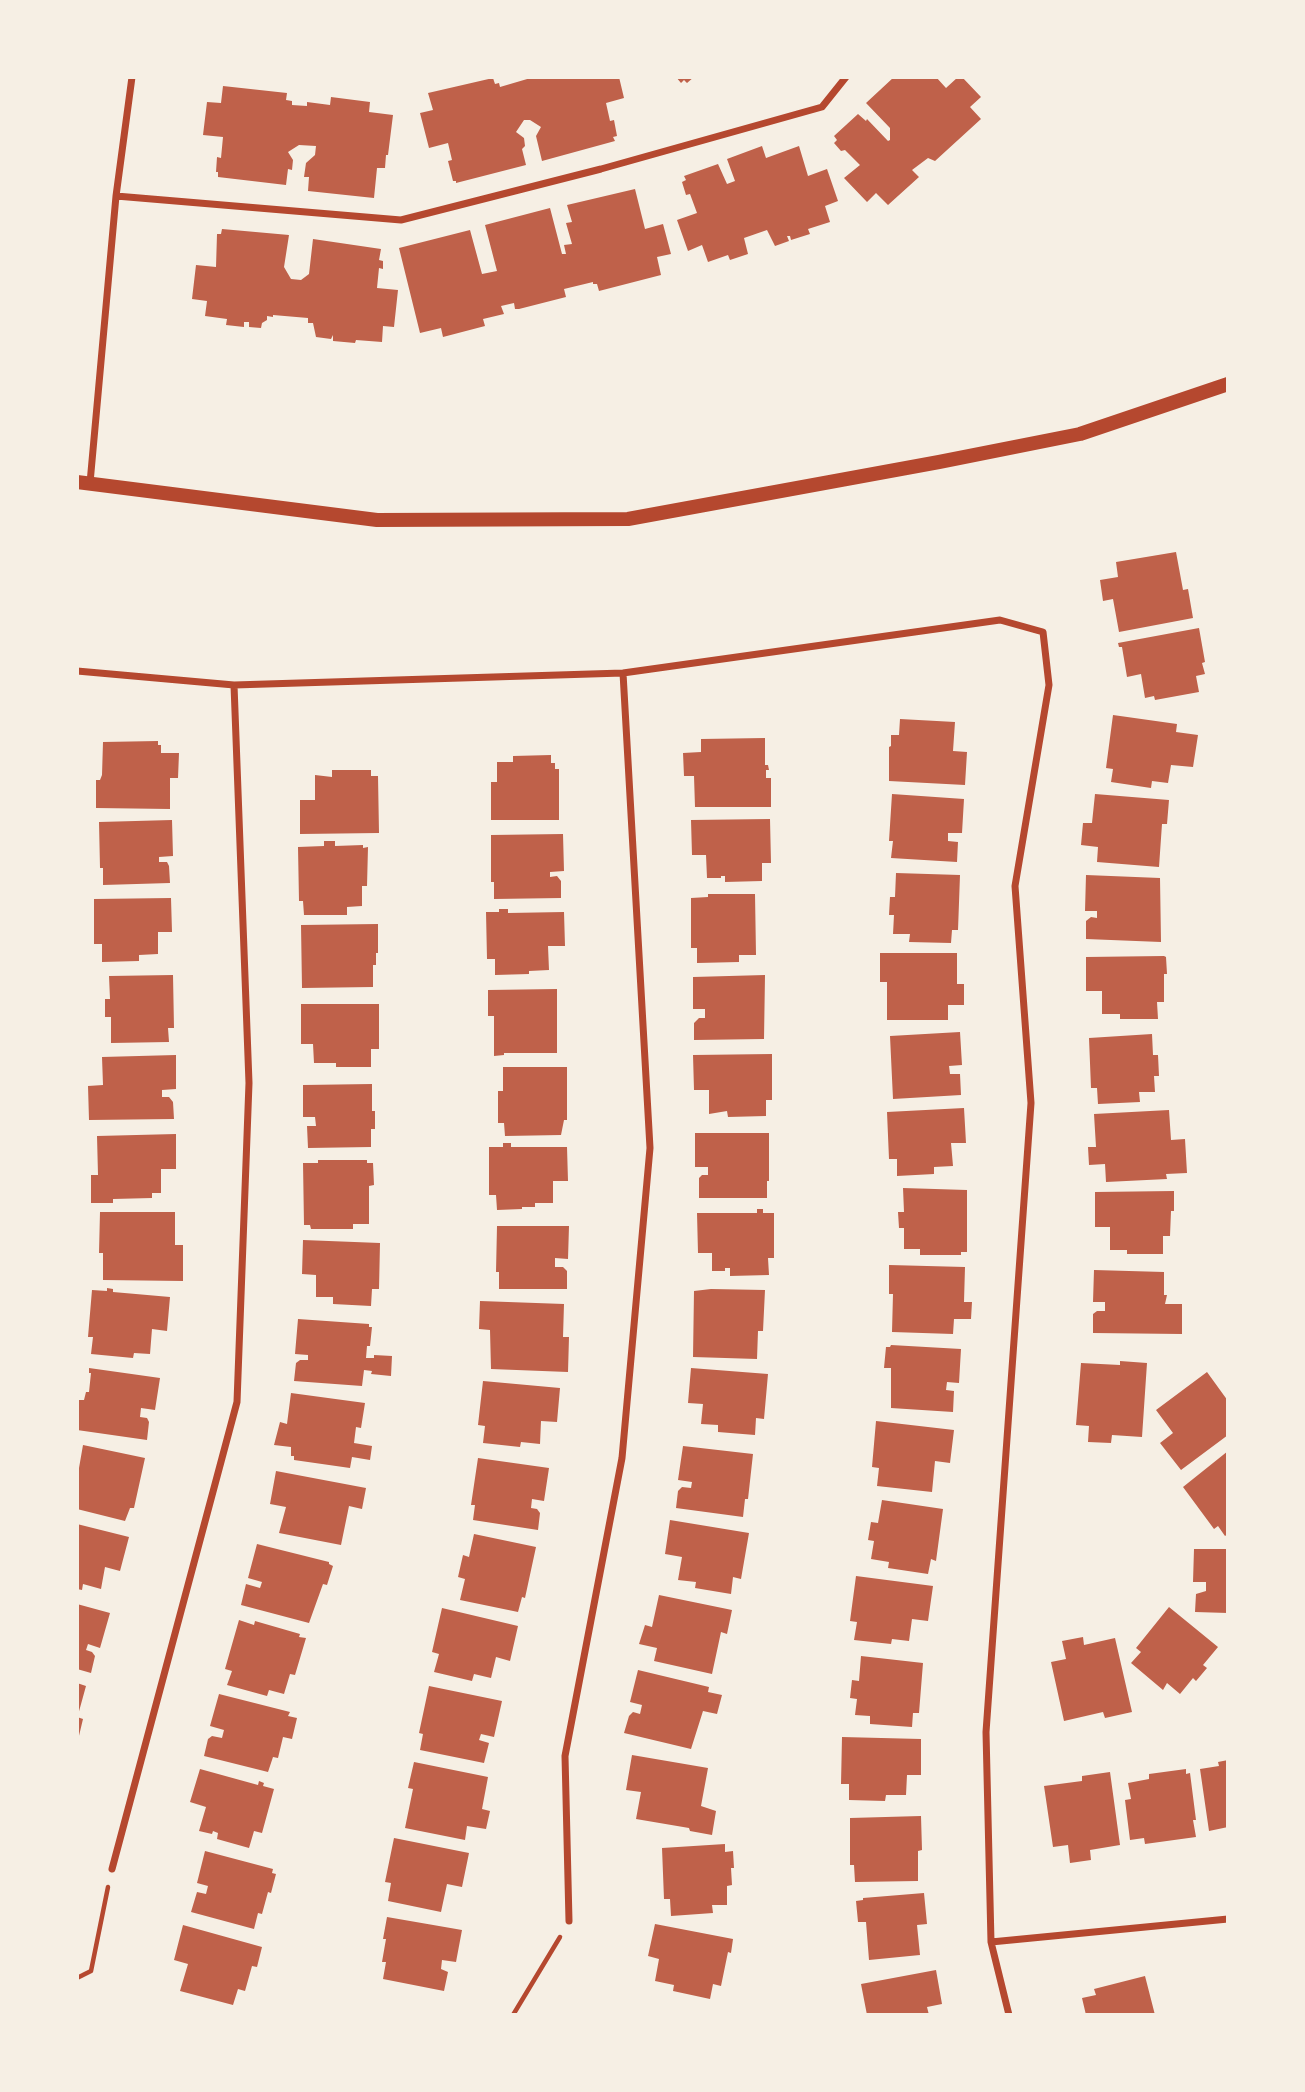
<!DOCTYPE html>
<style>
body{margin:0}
#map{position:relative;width:1305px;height:2092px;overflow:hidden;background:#f6efe4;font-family:Spectral,serif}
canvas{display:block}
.frame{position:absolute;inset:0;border:79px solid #f6efe4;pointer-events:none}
</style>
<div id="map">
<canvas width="1305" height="2092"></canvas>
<div class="frame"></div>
</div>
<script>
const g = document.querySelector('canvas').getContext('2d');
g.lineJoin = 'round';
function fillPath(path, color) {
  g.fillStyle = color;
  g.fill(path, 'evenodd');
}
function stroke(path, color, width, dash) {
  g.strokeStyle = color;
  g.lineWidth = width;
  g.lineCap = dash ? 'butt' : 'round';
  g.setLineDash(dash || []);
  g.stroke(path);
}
const building = new Path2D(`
 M534,77H619L624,98L606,103L610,121L614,120L617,136L613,137L615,141L542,161L536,136L541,127L530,120H524L516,132L524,138L525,146L522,149L526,165L456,183V181H453L448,161L452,160L448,143L429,148L420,113L433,110L428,93L493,78L495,84L499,83L500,87Z
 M676,77H694L687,83L684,80L681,83Z
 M894,77H936L946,88L958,77H962L981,97L970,107L981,119L935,161L928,158L912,170L919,177L888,205L876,193L867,202L844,178L860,165L845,150L841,151L834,143L837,140L834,136L858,114L866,121L867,119L888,141L890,140V128L866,103Z
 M223,86L287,93L286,100L292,101V105L307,106V102L330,105L331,97L370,102L369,112L393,115L388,155H386L385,168H377L374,198L308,191L309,177H304L306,163L315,155L316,146L299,145L288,152L293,160L292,170L288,169L286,185L218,177V172H216L217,157L221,158L223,137L203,135L207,102L221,103Z
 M762,146L766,158L799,146L808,176L827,169L838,201L825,206L830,222L808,229L810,234L791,240L790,236H787L789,241L775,246L767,230L744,238L748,254L730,260L728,255L708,262L702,245L688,251L677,220L697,213L690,194L686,195L682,182L686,180L684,176L718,164L727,184L735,181L727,159Z
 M635,189L645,229L663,224L671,254L657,257L661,275L599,291L597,284H593V282L564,289L566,297L519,309H515L514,303L501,306L504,314L483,319L485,326L443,337L441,328L420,333L399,248L470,230L482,274L497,271L485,225L550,208L562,254H566L564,245L572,244L566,223L572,222L567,205Z
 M222,229L289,235L284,267L291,279L301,280L309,274L313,239L381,249L379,260L383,261V269L379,268L377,288L398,290L394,327L383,326L382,342L356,340L355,343L333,341V335L331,339L316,337L313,323H308V318L273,315V317L267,316V320L262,323L261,328L249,327V322H244V327L226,325L227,319L205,316L207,301L192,299L196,265L216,267L217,234H221Z
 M1176,552L1183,590L1188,589L1193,618L1119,632L1113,599L1103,601L1100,580L1118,577L1116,562Z
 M1199,628L1205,662L1202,663L1205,674L1196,676L1199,692L1155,700L1154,696L1145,698L1141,674L1127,677L1122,647H1119L1118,643Z
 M1113,715L1177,724L1176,732L1198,735L1193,767L1171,765L1168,783L1152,781L1151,788L1111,782L1113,769L1106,768Z
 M900,719L955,722L953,751L967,752L965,785L889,781V747L891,746V735H899Z
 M765,738V765H768L769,770H766V778H771V807H695L694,776H684L683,753L701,752V739Z
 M158,741V745H161V753H179L178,778H170V809L96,808V780H100L102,775L103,742Z
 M551,755V763H555V769H559V820H491V782H497V762H513V756Z
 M332,770H371V776H378L379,833L300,834V800H315V775L332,777Z
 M892,794L964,799L962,833H948V841L958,842L957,862L891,858L893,841H889Z
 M1095,794L1169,800L1167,824H1162L1159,867L1097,862L1098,847L1081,845L1083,823H1092Z
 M770,819L771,863H762V881L725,882V876H721V878H707L706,855H692L691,820Z
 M172,820L173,856L159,857V862H167L169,866L170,883L103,885V868H100L99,822Z
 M563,834L564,871L550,872V877L557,876L561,881V898L494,899V882H491V835Z
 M324,841H335V846L363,845V848L368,847L367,886H362V906L347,907V915H304L303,901H299L298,847L324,846Z
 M896,873L960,875L958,930H952L951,943L909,942L910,934H893L894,915H889L890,897H895Z
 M1086,875L1160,878L1161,942L1086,939V921L1091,917L1097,918V911H1085Z
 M708,894H755L756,955H739V962L697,963V948H691V898L708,897Z
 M171,898L172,932H158V954L139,955V961L102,962V944H94V899Z
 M499,909H508V913L564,912L565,946H548L549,970L529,971V974L495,975V959H487L486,912H499Z
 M378,924V953H376V965H373V987L302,988L301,925Z
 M880,953H957V984H964V1005H948V1020H887V982H880Z
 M1164,956L1166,957L1167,974H1164V1002H1157L1158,1019H1120V1014H1102V991H1086V957Z
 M173,975L174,1028H168L169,1042L111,1043V1017H105V999H110L109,976Z
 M765,975L764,1039L694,1040V1023L699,1018H705V1009H693V977Z
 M557,989V1053H504V1055L494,1056V1016H488V990Z
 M301,1004H379V1049H371V1067H336V1063H314L313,1044H301Z
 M960,1032L962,1065L949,1066L950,1074H960L961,1095L893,1099L890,1036Z
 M1152,1034L1153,1055H1158L1159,1076H1154L1155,1092H1139L1140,1102L1098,1104L1097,1088H1091L1089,1038Z
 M772,1054V1100H766V1116L728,1117L727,1111L709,1114V1090H694L693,1055Z
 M176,1055V1089L162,1090V1097H169L173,1102L174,1119L89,1120L88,1086L103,1085L102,1057Z
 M503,1067H567V1120H564L561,1135L505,1136L504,1123H498V1091H503Z
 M372,1084V1111H375V1129H371V1147L308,1148L307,1126H316L315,1117H303V1085Z
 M964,1108L966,1143H951L953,1166L934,1167V1174L897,1176V1159H889L887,1112Z
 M1169,1110L1171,1140L1185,1139L1187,1173L1166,1174L1167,1179L1106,1182L1105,1164L1089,1165L1088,1147H1096L1094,1114Z
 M695,1133H769V1181H767V1198H699V1178L702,1175H708V1167H695Z
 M176,1134V1169H161V1193H152V1198L113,1199V1203H91V1175H98L97,1136Z
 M503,1143H511V1147H567L568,1181H553V1203H535V1207H522V1209L497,1210L496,1195H489V1147H503Z
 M318,1160H367V1163H373L374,1185L369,1186V1224H353V1229H311L310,1225H304L303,1163H318Z
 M903,1188L967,1190V1252H961V1255H920V1249H904V1228H899L898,1212H904Z
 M1174,1191V1211H1171L1170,1236H1163V1254H1127V1250H1110V1227H1095V1192Z
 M757,1209H763V1213H774V1258H768L769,1275L730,1276V1268H725V1271H712V1253H698L697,1213H757Z
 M100,1212H175V1245H183V1281L103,1280V1253H99Z
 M497,1226H569L568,1259L555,1258V1267H563L567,1271V1289H499V1272H496Z
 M303,1240L380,1243L379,1289H372L371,1306L333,1304V1297H316V1275L302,1274Z
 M889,1265L965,1267L964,1302H972L971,1319H954L953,1334L892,1332L893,1294H889Z
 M1094,1270L1164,1272V1295H1167L1165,1304H1182V1334L1093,1333V1314L1097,1311H1105V1302H1093Z
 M107,1288L113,1289V1292L170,1297L167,1331L152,1329L150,1354L134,1353L133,1358L91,1354L93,1337H88L92,1290L107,1291Z
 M711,1289L765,1290L763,1331H758L757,1359L693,1357L694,1291Z
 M480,1301L564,1304L563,1337H569L568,1372L491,1369L490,1330L479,1329Z
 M298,1319L369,1324V1327H372L370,1346H367L366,1358H374V1355L392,1356L391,1376L371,1374L372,1371L364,1370L362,1386L294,1381L296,1363L300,1360H308V1355L295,1354Z
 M891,1345L961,1349L959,1383L947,1382L946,1390L954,1391L953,1412L891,1408V1368H884L886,1347H890Z
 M1120,1361L1147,1363L1142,1437L1112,1435L1111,1443L1088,1442L1089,1426L1076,1425L1081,1363L1120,1365Z
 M89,1368L160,1378L155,1410L141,1408L140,1417L147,1418L149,1422L147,1440L77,1430V1400H84L86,1392H89L91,1373H89Z
 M691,1368L768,1374L764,1419L756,1418L755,1435L718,1432V1425L701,1424L703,1404L688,1403Z
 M1207,1372L1228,1401V1435L1181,1470L1160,1443L1173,1433L1156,1410Z
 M483,1381L560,1388L557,1422L541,1421L540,1444L521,1442L520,1447L483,1443L485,1426L478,1425Z
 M291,1393L365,1403L361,1428L356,1427L354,1443L372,1446L370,1460L352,1457L350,1468L294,1460V1456H291V1447L274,1445L280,1422L287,1424Z
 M876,1421L954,1430L950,1463L935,1461L932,1492L877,1486L879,1468L872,1467Z
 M83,1445L145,1458L134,1508H130L125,1521L77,1509V1467L79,1468Z
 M683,1446L753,1454L748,1499H745L743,1517L676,1508L678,1491L682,1487L691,1488L692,1482L678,1480Z
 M1228,1451V1534L1225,1536L1218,1526L1214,1529L1183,1487Z
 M478,1458L549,1468L544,1501L532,1499L531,1508L537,1509L540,1513L538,1530L473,1520L475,1505H471Z
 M276,1471L366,1488L362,1509L349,1506L341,1545L279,1533L286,1507L270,1504Z
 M882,1500L943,1509L936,1561L931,1559L928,1574L888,1568L889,1562L871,1559L874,1541L868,1540L871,1522L878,1523Z
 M670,1520L749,1533L741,1579L733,1577L731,1594L695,1588L696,1582L678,1580L682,1557L665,1554Z
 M77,1524L129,1537L120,1571L105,1567L101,1589L83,1584L82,1590L77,1589Z
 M474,1534L536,1547L525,1598L522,1597L518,1612L460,1600L465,1579L458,1577L463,1555L469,1557Z
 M257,1544L329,1562V1564L333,1566L327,1585L323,1584L309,1623L241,1605L246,1584L260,1588L262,1582L248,1578Z
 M1194,1549H1228V1613L1195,1612L1196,1594L1206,1591V1582H1193Z
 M856,1576L933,1586L928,1621L912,1619L909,1641L892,1639L891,1644L854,1640L857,1622L850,1621Z
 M659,1595L732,1610L727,1634L721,1632L712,1674L654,1661L657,1648L639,1644L645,1625L652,1627Z
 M77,1604L110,1613L100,1648L88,1644L86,1650L92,1652L95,1656L91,1673L77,1669Z
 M1169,1607L1218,1647L1203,1665L1207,1668L1196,1681L1193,1678L1180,1694L1167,1683L1163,1690L1131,1663L1141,1652L1136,1648Z
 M442,1608L518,1626L510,1661L496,1657L491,1678L474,1674L472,1681L434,1672L439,1654L432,1652Z
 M239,1620L254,1625L255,1621L300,1634L299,1637L306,1638L295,1675L290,1674L284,1694L269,1690L267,1696L227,1685L232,1671L225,1669Z
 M1083,1637L1084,1645L1115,1638L1132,1712L1105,1718L1103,1712L1064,1721L1051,1662L1066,1659L1062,1641Z
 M861,1656L923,1663L919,1713H913L912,1727L870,1724V1716L855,1715L857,1699L850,1698L852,1680L859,1681Z
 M638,1670L709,1687L708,1692L722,1695L717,1714L703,1711L691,1749L624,1733L629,1716L633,1712L640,1714L642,1705L630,1702Z
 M77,1683L86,1686L78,1715H77Z
 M429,1686L502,1701L494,1737L481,1734L479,1740L489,1743L484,1763L420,1750L423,1734L419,1733Z
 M219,1694L290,1712L288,1716L297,1718L292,1739L283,1737L278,1758L273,1757L268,1772L204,1756L208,1739L212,1736L222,1738L224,1730L210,1726Z
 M77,1717L83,1719L78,1740H77Z
 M842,1737L921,1739V1775H907L906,1795H886L885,1801L849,1800V1784H841Z
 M632,1755L708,1768L701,1806L716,1811L712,1835L690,1831L689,1828L636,1819L641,1792L626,1790Z
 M1228,1760V1827L1209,1831L1200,1769L1219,1766L1218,1762Z
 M414,1762L488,1777L482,1809L490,1811L486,1829L467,1826L465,1840L405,1828L413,1789L408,1788Z
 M200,1769L258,1785L259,1781L264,1783L263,1786L274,1789L262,1833L254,1831L249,1848L217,1839L218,1833L213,1831L212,1834L199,1831L206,1807L190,1802Z
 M1186,1769V1774L1190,1773L1196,1820H1193L1196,1837L1145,1844L1144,1838L1130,1840L1125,1800L1131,1799L1128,1783L1149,1779V1774Z
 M1110,1772L1120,1845L1090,1850L1091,1860L1070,1863L1068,1845L1053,1847L1044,1786L1082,1781V1776Z
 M921,1816L922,1850L918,1851V1881L855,1882L854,1865H850V1818Z
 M394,1838L469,1853L462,1887L447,1884L441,1912L388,1901L391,1883L385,1882Z
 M725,1844V1852L733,1851L734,1868H731L732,1885L727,1886V1905H712L713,1913L671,1916L670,1899H664L662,1848Z
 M205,1851L273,1869L272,1873L276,1874L271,1893L268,1892L262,1914L258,1913L254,1929L191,1912L197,1892L206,1894L208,1886L197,1883Z
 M924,1893L927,1924L917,1925L920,1955L869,1960L866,1922H858L856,1901L863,1900V1898Z
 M387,1917L462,1930L456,1962L442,1960L441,1969L448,1972L444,1991L383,1979L386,1962H382L386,1939H383Z
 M655,1924L733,1939L731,1953L728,1952L721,1986L713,1984L710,1999L673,1991L674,1985L655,1981L659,1959L648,1956Z
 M183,1925L262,1947L257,1967L252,1966L245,1991L238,1989L233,2005L180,1991L188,1964L174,1960Z
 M936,1970L942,2004L927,2007L929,2015H867L861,1984Z
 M1145,1976L1155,2015H1086L1082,1998L1096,1995L1094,1989Z`);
const path = new Path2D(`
 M77,1978L91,1971L108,1887
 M513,2015L560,1937`);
const minor = new Path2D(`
 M116,196L401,220L601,169L822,107L846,77
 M90,483L116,196L132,77
 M77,671L234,685L623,673L1000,620L1043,632L1049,685L1015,886L1031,1103L986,1732L991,1942L1009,2015
 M112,1869L237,1402L249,1083L234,685
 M569,1921L565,1756L622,1458L650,1148L623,673
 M991,1942L1228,1919`);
const secondary = new Path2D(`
 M77,482L377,520L628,519L939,462L1080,434L1228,384`);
fillPath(building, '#bf614a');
stroke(path, '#b5482f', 4.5);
stroke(minor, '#b5482f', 7);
stroke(secondary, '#b5482f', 14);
</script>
